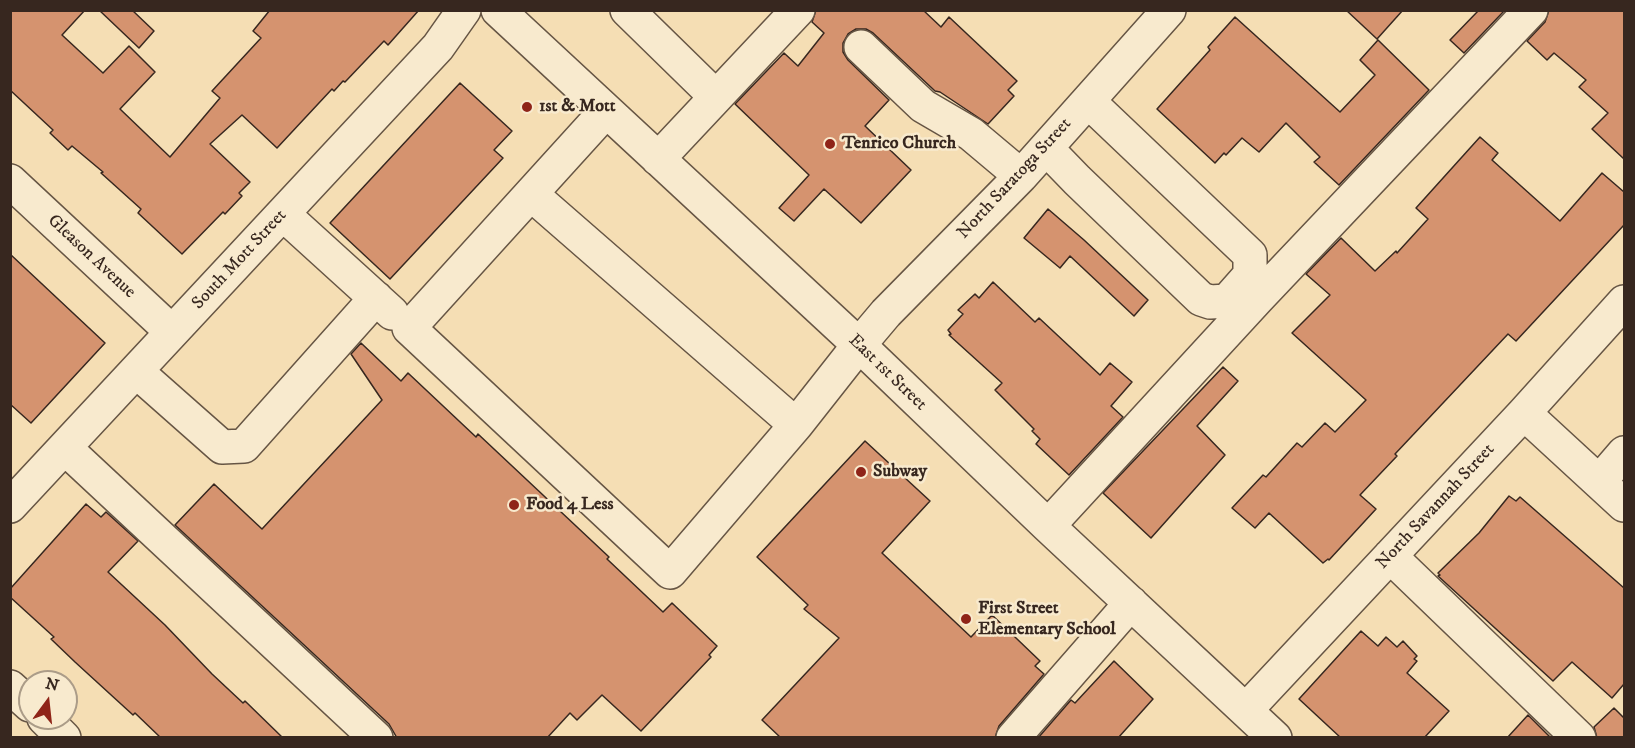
<!DOCTYPE html>
<style>
body{margin:0}
#map{position:relative;width:1635px;height:748px;overflow:hidden;background:#f5deb4;font-family:"IM FELL DW Pica",serif}
canvas{display:block}
.frame{position:absolute;inset:0;border:12px solid #37271f;pointer-events:none}
.north{position:absolute;left:18px;top:670px;width:60px;height:60px;box-sizing:border-box;background:#f8eace;border:2px solid #ab9c88;border-radius:50%;rotate:15deg;font-size:16px;font-weight:700;line-height:24px;text-align:center;color:#37271f}
.north::after{content:'';display:block;margin:auto;width:21px;height:27px;background:#8f2418;clip-path:polygon(50% 0,100% 100%,50% 72%,0 100%)}
</style>
<div id="map">
<canvas width="1635" height="748"></canvas>
<div class="frame"></div>
<div class="north">N</div>
</div>
<script>
const g = document.querySelector('canvas').getContext('2d');
g.lineJoin = 'round';
function fillPath(path, color) {
  g.fillStyle = color;
  g.fill(path, 'evenodd');
}
function stroke(path, color, width, dash) {
  g.strokeStyle = color;
  g.lineWidth = width;
  g.lineCap = dash ? 'butt' : 'round';
  g.setLineDash(dash || []);
  g.stroke(path);
}
function label(font, color, halo, rows, align = 'center') {
  g.font = font + ' "IM FELL DW Pica",serif';
  g.lineWidth = 5;
  g.setLineDash([]);
  g.textBaseline = 'middle';
  g.strokeStyle = halo;
  g.fillStyle = color;
  for (const [text, x, y, turn = 0] of rows) {
    g.save();
    g.translate(x, y);
    g.rotate((+turn || 0) * Math.PI / 180);
    g.textAlign = isNaN(turn) ? turn : align;
    if (halo) g.strokeText(text, 0, 0);
    g.fillText(text, 0, 0);
    g.restore();
  }
}
const building = new Path2D(`
 M10,10H85L62,35L103,73L129,46L155,72L120,109L170,157L220,98L212,91L261,38L253,31L270,10H419L388,45L384,41L345,82L343,81L334,91L332,89L277,148L242,115L210,144L250,182L239,193L242,196L225,214L223,212L182,254L138,213L141,209L101,173L103,172L72,146L68,150L50,133L53,130L10,90Z
 M99,10H132L154,31L139,48Z
 M816,10H923L941,27L949,17L1017,81L1008,90L1014,96L988,124L940,92L935,91L873,33L866,29H856L848,34L843,43V52L848,60L889,100L865,126L911,170L861,223L824,189L794,221L779,208L809,175L735,104L784,53L798,66L824,33L812,22Z
 M1346,10H1403L1377,39Z
 M1479,10H1505L1464,53L1450,40Z
 M1549,10H1624V159L1592,129L1608,113L1579,87L1586,80L1554,53L1547,60L1527,41L1545,22Z
 M1235,17L1340,112L1375,75L1360,60L1378,40L1429,90L1339,185L1314,162L1320,157L1286,123L1259,152L1242,138L1226,155L1224,153L1215,163L1157,109L1210,50L1208,47Z
 M460,83L512,131L494,150L503,158L390,279L330,223Z
 M1480,137L1498,153L1492,160L1560,221L1602,173L1624,192V225L1516,341L1508,334L1395,454L1397,456L1360,495L1376,509L1329,560L1328,559L1323,563L1269,513L1255,528L1232,508L1263,475L1266,477L1297,443L1302,447L1325,423L1335,432L1366,400L1292,333L1330,295L1306,274L1341,238L1375,271L1396,251L1397,253L1428,219L1416,208Z
 M1048,209L1084,240L1148,300L1134,316L1070,256L1060,268L1024,238Z
 M10,254L105,343L31,423L10,404Z
 M993,282L1035,322L1039,318L1100,375L1110,363L1132,382L1111,406L1123,417L1069,475L1036,444L1040,439L1032,431L1034,429L995,390L1002,383L949,335L951,334L948,330L963,314L958,310L975,294L979,298Z
 M361,343L401,381L408,373L476,437L478,434L609,557L607,559L663,612L672,603L717,646L709,655L711,657L641,731L602,695L577,720L570,713L547,738H397L389,724L175,525L214,484L262,529L382,400L351,354Z
 M1223,367L1238,381L1197,426L1225,455L1151,538L1103,493Z
 M865,441L930,501L882,553L971,637L992,615L1040,661L1035,666L1044,674L999,726L995,738H781L762,720L839,638L804,609L808,605L757,557Z
 M1509,496L1516,501L1520,497L1624,588V684L1612,698L1572,662L1553,681L1438,576L1440,575L1438,573L1479,533Z
 M86,504L101,517L106,512L138,541L108,572L165,625L212,674L243,703L245,701L283,738H161L135,713L133,715L75,662L51,639L54,637L10,597V589Z
 M1361,631L1378,646L1386,637L1397,647L1403,641L1417,656L1414,659L1417,661L1407,673L1449,711L1424,738H1341L1299,699Z
 M1114,661L1153,699L1118,738H1038L1071,700L1075,703Z
 M1614,708L1624,718V738H1597L1594,727Z
 M1528,715L1551,738H1507Z`);
const minor = new Path2D(`
 M498,10L859,345L1048,526L1275,738
 M627,10L716,97
 M861,47L923,106L971,134L1021,176
 M606,111L409,328L670,572L796,425L859,345L886,313L1021,176L1169,10
 M1046,148L1077,180L1201,299L1210,302L1227,301L1250,275V255L1088,101
 M658,159L798,10
 M10,181L172,332
 M531,194L796,425
 M283,214L392,313
 M136,371L222,447L244,446L376,298
 M1524,413L1624,505
 M65,448L376,738
 M1599,482L1624,453
 M10,506L438,47L464,10
 M1048,526L1257,299L1531,10
 M1390,556L1579,738
 M10,687L30,705
 M1246,710L1524,413L1624,302
 M44,718L64,738
 M1013,738L1131,603`);
const markers = [
 [527,107,6,"#8f2418"],
 [830,144,6,"#8f2418"],
 [861,472,6,"#8f2418"],
 [514,505,6,"#8f2418"],
 [966,619,6,"#8f2418"]
];
const poiNames = [
 ["1st & Mott",539,107],
 ["Tenrico Church",842,144],
 ["Subway",873,472],
 ["Food 4 Less",526,505],
 ["First Street",978,609],
 ["Elementary School",978,630]
];
const streetNames = [
 ["North Saratoga Street",1015,179,-47],
 ["Gleason Avenue",91,257,43],
 ["South Mott Street",240,260,-47],
 ["East 1st Street",887,373,44],
 ["North Savannah Street",1436,507,-47]
];
fillPath(building, '#d5936f');
stroke(building, '#37271f', 1.5);
stroke(minor, '#654', 36);
stroke(minor, '#f8eace', 33);
for (const [x, y, r, color] of markers) {
  const dot = new Path2D();
  dot.arc(x, y, r, 0, 2 * Math.PI);
  g.fillStyle = color;
  g.fill(dot);
  stroke(dot, '#f8eace', 2);
}
label('bold 18px', '#37271f', '#f8eace', poiNames, 'left');
label('18px', '#37271f', '#f8eace', streetNames);
</script>
